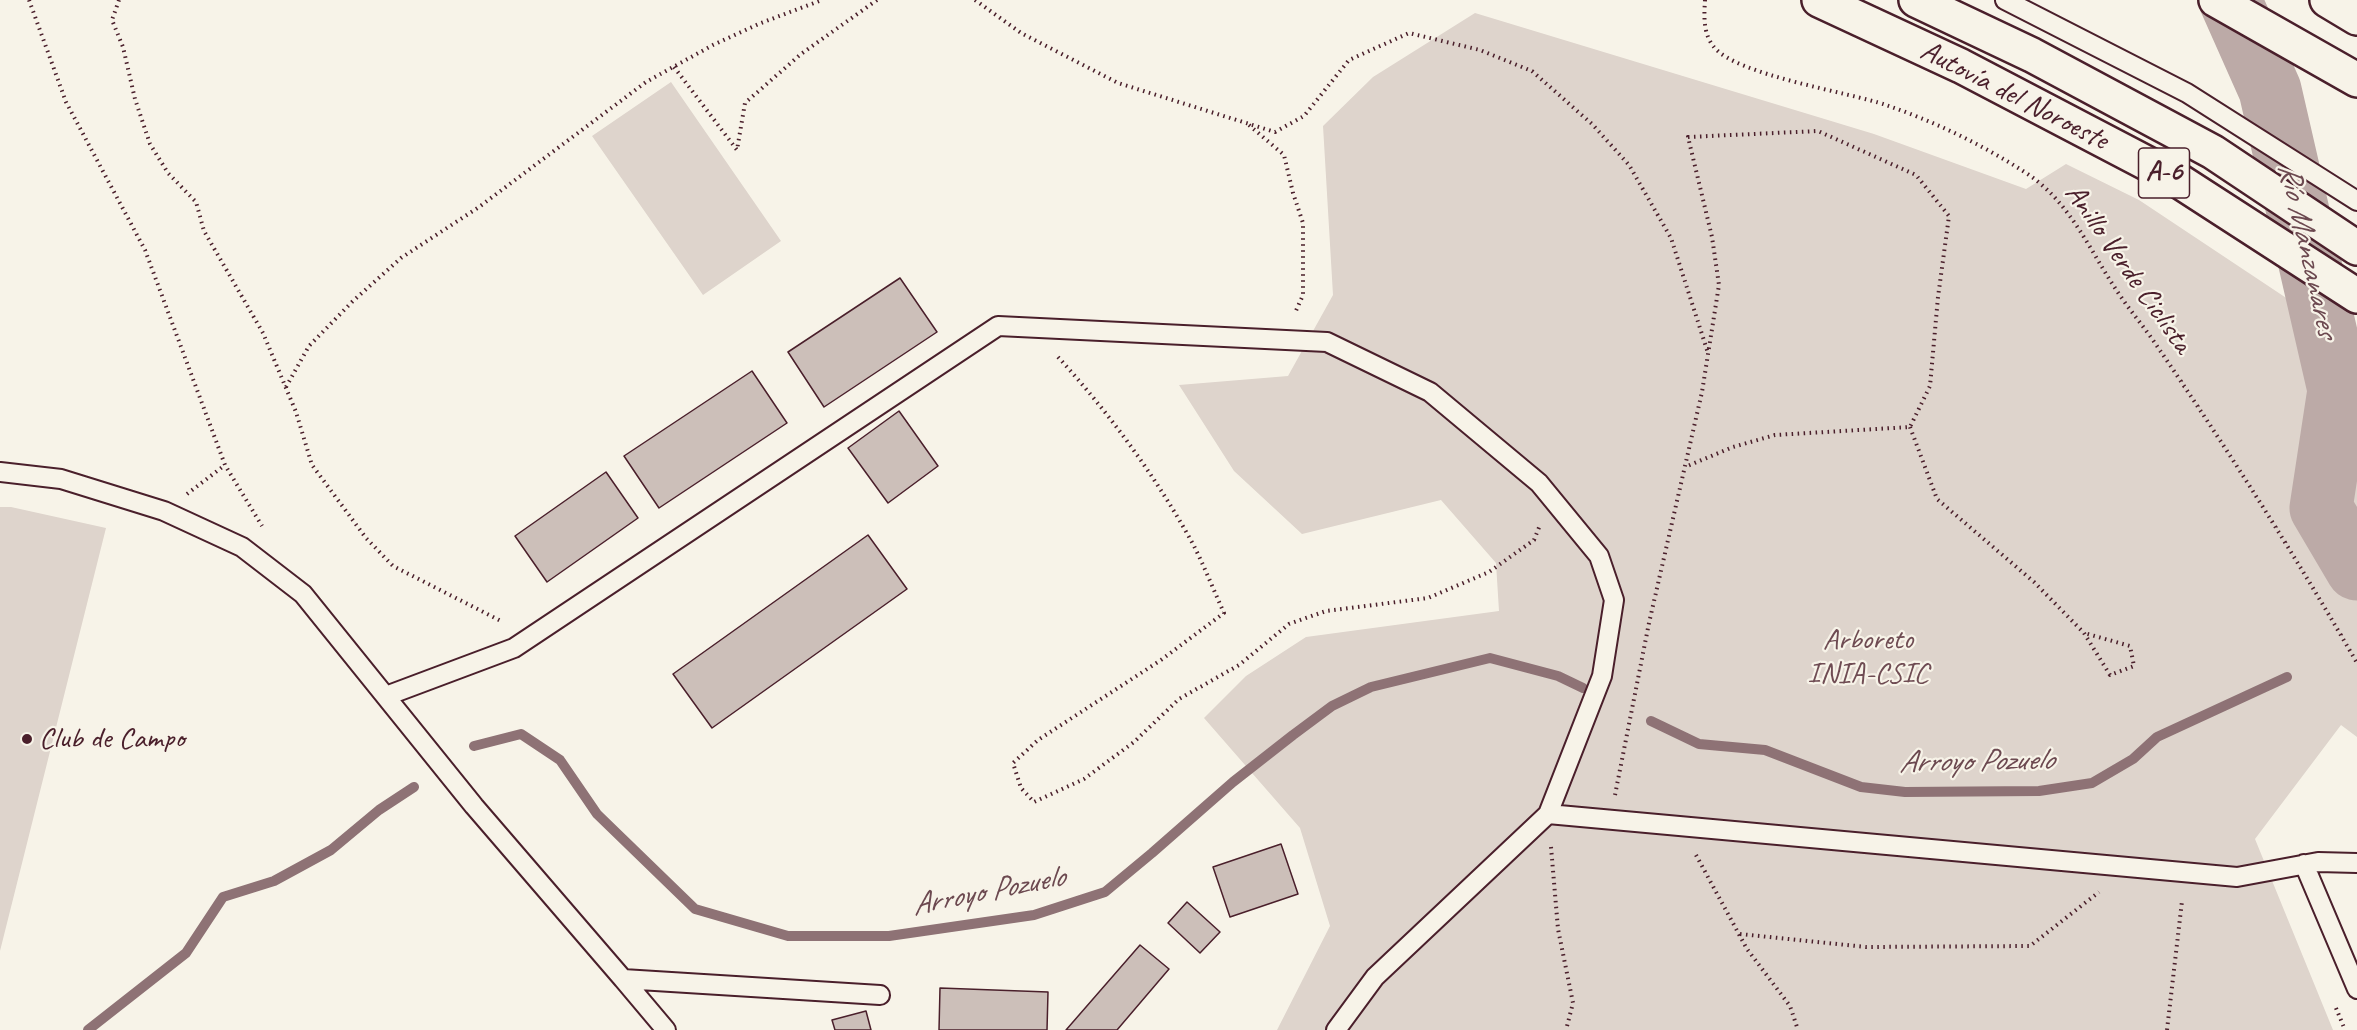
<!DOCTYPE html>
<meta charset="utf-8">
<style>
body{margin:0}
canvas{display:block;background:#f7f3e8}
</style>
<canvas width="2357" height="1030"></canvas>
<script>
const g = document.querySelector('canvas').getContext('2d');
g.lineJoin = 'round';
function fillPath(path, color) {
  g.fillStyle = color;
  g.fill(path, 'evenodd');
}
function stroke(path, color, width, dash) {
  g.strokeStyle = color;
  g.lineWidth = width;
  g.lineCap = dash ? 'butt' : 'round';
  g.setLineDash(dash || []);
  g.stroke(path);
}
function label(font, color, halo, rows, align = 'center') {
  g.font = font + ' Caveat,sans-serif';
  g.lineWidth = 4.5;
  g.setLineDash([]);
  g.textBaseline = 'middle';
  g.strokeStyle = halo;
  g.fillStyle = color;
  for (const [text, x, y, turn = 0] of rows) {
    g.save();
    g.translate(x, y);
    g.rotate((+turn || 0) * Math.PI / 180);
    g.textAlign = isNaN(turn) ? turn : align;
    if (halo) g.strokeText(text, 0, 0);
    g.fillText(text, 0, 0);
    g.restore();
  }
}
const green = new Path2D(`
 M1475,13L1874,134L2026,189L2066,164L2139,200L2357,345V737L2341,725L2255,839L2333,1030H1277L1330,926L1300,828L1204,718L1246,676L1306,637L1499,611L1496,563L1441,500L1302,534L1234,471L1179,385L1288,376L1333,295L1323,126L1373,77Z
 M671,82L781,241L703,295L592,136Z
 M0,507H11L106,528L0,951Z`);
const stream = new Path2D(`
 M1651,721L1699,744L1765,750L1861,787L1905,792L2039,791L2092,783L2133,759L2157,737L2287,677
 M474,746L521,734L560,760L597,814L695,909L788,936H889L1034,915L1105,892L1152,853L1233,782L1293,735L1332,706L1371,687L1490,658L1558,676L1583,688
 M88,1030L186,953L223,897L274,881L331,850L379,810L414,787`);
const river = new Path2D(`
 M2230,0L2270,90L2339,390L2321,508L2357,569`);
const building = new Path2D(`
 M900,278L937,332L824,407L788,352Z
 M752,371L787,423L659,508L624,456Z
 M899,411L938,466L888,503L848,448Z
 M606,472L638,518L547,582L515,536Z
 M868,535L907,589L712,728L673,674Z
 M1281,844L1298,894L1230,917L1213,867Z
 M1187,902L1220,932L1200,953L1168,923Z
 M1140,945L1169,969L1117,1030H1066Z
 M940,988L1048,992L1047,1030H939Z
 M866,1011L871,1030H835L832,1020Z`);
const path = new Path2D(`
 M29,0L66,102L145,250L225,465L262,526
 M119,0L112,20L123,47L135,99L150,144L168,173L196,202L204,231L263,333L296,412L312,465L366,538L393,566L503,622
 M975,0L1021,33L1118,83L1275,132L1304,116L1349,60L1409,33L1480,50L1532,71L1592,124L1629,165L1671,238L1708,353
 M1705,0C1704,16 1703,34 1714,47C1736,75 1848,92 1886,105C1933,121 1981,144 2023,171C2070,200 2089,250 2119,294C2131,312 2145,328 2157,346C2228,450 2295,555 2357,663
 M674,67L737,150L745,103L801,54L877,0
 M1249,125L1284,155L1293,193L1303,223V295L1295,313
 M1058,357C1110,414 1157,478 1194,546C1205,568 1214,591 1224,613L1161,660L1038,740L1013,763L1021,788L1034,802L1084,779L1134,742L1179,699L1239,665L1289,624L1326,611L1428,598L1489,572L1534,540L1540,525
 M286,387L309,346L352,302L401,258L479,207L646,82L713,45L761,23L822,0
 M1910,427L1937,499L2034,582L2084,633L2110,675L2134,666L2130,646L2084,633
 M187,494L225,465
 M1615,795L1649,623L1702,392L1719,285L1712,237L1688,137L1818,131L1916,175L1949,216L1938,297L1930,386L1910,427L1775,435L1733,447L1685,467
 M1551,847L1558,929L1573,1003L1566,1030
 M1696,855L1747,949L1790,1006L1798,1030
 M1740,934L1866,947L2030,946L2099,892
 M2336,1008L2345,1030
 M2167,1030L2182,901`);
const service = new Path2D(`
 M2005,0L2187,93L2357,201
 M0,472L61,479L164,511L242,547L303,594L474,806L623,979L880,995
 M386,696L514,648L998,326L1327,342L1430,392L1539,483L1599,556L1614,600L1602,676L1548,814L1375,977L1336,1030
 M1548,814L2237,877L2318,862L2357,863
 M2304,864L2357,989
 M623,979L666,1030`);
const motorway = new Path2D(`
 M1819,0L1961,66L2173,177L2357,296
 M1916,0L2032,55L2213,152L2357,248
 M2216,0L2357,80
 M2327,0L2357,18`);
const markers = [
 [27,739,6,"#4a1f2b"]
];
const shields = [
 [2164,173,51]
];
const shieldNames = [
 ["A-6",2164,173]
];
const streetNames = [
 ["Autovía del Noroeste",2014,96,27],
 ["Anillo Verde Ciclista",2128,269,55]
];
const parkNames = [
 ["Arboreto",1868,640],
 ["INIA-CSIC",1868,674]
];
const poiNames = [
 ["Club de Campo",39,739]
];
const waterNames = [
 ["Río Manzanares",2307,250,77],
 ["Arroyo Pozuelo",1976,762,-1],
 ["Arroyo Pozuelo",988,892,-11]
];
fillPath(green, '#ded4cc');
stroke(stream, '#8e7275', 10);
stroke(river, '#bcaaa7', 63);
fillPath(building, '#ccbfb9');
stroke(building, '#4a1f2b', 1.5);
stroke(service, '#4a1f2b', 22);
stroke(motorway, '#4a1f2b', 38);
stroke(path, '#4a1f2b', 4, [1.5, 4.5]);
stroke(service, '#f7f3e8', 18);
stroke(motorway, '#f7f3e8', 33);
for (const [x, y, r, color] of markers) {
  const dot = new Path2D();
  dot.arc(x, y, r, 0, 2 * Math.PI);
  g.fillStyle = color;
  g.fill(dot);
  stroke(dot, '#f7f3e8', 2);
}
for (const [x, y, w] of shields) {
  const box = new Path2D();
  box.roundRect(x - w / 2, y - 25, w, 50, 4.5);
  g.fillStyle = '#f7f3e8';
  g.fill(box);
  stroke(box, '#4a1f2b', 1.5);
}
label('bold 28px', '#4a1f2b', null, shieldNames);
label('30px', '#4a1f2b', '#f7f3e8', streetNames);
label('30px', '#6f4c53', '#f7f3e8', parkNames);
label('30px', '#4a1f2b', '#f7f3e8', poiNames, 'left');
label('italic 32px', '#6c4950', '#f7f3e8', waterNames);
</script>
